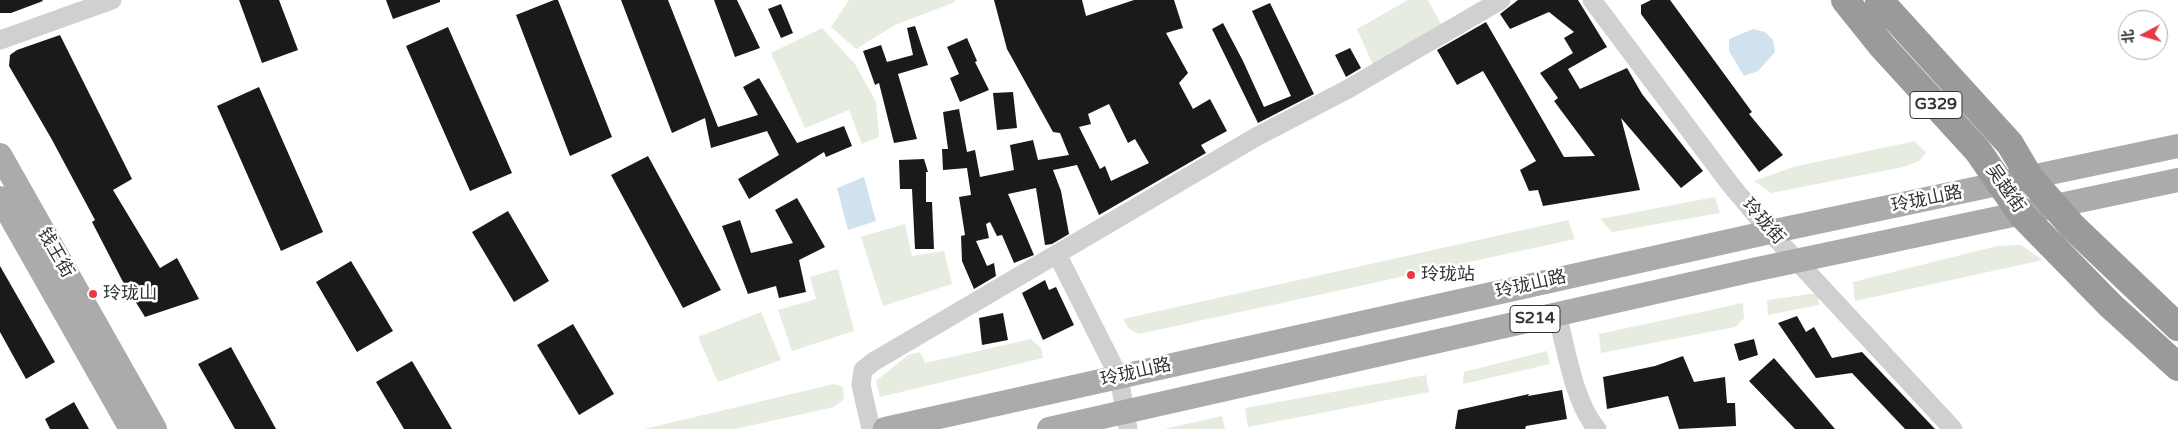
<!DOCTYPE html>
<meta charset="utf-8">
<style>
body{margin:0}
#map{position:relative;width:2178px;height:429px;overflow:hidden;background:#fff;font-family:"Varela Round","Noto Sans SC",sans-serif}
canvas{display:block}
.north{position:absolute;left:2118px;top:10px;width:50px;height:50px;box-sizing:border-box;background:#fff;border:1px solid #adadad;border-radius:50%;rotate:264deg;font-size:14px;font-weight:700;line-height:20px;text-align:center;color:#333}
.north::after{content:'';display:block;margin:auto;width:18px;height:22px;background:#e63946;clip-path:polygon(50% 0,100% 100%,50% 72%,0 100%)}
</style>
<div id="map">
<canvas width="2178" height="429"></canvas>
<div class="north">北</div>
</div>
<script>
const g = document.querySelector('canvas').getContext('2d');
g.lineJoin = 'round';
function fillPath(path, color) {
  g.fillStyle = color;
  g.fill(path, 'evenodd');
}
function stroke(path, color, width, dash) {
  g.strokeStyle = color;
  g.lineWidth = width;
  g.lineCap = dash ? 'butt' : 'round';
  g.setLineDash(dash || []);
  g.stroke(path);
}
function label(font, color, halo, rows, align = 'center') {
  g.font = font + ' "Varela Round","Noto Sans SC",sans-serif';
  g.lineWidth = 5;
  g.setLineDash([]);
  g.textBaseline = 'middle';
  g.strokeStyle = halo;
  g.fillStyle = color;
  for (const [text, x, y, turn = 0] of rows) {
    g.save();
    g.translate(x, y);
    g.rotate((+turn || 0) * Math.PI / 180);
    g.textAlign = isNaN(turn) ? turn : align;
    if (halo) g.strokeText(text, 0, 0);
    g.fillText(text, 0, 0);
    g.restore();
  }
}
const green = new Path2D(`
 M849,0H954L955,2L895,25L856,49L831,27Z
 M1408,0H1428L1441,24L1373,65L1357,29Z
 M822,28L855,64L876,102L879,137L862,144L849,110L805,128L771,53Z
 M1915,141L1926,153L1919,161L1903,167L1771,193L1754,181L1793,167Z
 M1715,197L1720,213L1612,232L1600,219Z
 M1568,220L1575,239L1139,334L1129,329L1123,319Z
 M905,224L912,256L944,251L952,284L883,306L861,237Z
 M2021,245L2043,260L1855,301L1853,282L1997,246Z
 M838,269L854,331L792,351L778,310L816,299L810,277Z
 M1818,293L1819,305L1768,315L1767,300Z
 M1743,303L1744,318L1735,327L1601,353L1599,334Z
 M761,312L781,360L718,382L698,337Z
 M1031,339L1041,348L1043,358L880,397L876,381L908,355L920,352L925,363Z
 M1547,351L1550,364L1463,384L1464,372Z
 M1426,375L1429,392L1248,427L1245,408Z
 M834,384L843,387L844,399L834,407L735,429H644Z
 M1222,416L1225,429H1164Z`);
const water = new Path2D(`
 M1753,29L1765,32L1773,40L1775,52L1758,71L1744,76L1729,51V39Z
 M864,177L876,221L848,230L837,188Z`);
const building = new Path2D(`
 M0,0H42L43,1L11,13H0Z
 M239,0H279L298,50L262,63Z
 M386,0H440V2L393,19Z
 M554,0H558L612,137L570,156L516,15Z
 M621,0H668L718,127L758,115L743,87L759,78L797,143L844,126L852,146L826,157L824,152L749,199L738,179L779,155L767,131L711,148L705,118L672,133Z
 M714,0H737L760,48L735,57Z
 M994,0H1082L1086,16L1134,0H1174L1183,28L1166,33L1188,73L1179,83L1193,109L1210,99L1227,131L1201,145L1206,153L1099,215L1077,165L1053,170L1061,191L1069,234L1052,244L1045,245L1036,188L1008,194L1034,255L1014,263L1002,235L997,236L990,222L986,224L989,238L976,241L987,266L994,263L996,276L974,289L962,261L961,236L965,235L959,197L971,195L967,168L943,170L942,149H948L943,112L959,109L967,152L975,150L980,177L1014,170L1010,145L1033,140L1038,160L1069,155L1060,133L1053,132L1007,49ZM1109,104L1128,143L1135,139L1149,163L1111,181L1105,166L1100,169L1079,127L1091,124L1088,114Z
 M1518,0H1578L1607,47L1568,69L1580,89L1627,68L1642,94L1703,171L1681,188L1621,118L1640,190L1543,206L1538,190L1529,191L1520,170L1536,161L1483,71L1457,85L1437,50L1486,22L1564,157L1595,156L1554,101L1558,98L1540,73L1573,53L1564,38L1574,32L1549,12L1510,29L1500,14Z
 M1651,0H1670L1752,112L1749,114L1783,155L1759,172L1641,14V5Z
 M1270,3L1314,94L1258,123L1212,29L1223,23L1243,61L1264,107L1291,96L1252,11Z
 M781,4L793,33L781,38L768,9Z
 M915,26L928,65L898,74L917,139L894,143L879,83L875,85L863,51L881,45L887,62L913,55L907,28Z
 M448,27L512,173L470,191L406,46Z
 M60,35L132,179L113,190L160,268L177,258L199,299L145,317L122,280L92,222L95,220L51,138L9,66L10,55L17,50Z
 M967,38L977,61L975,62L989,90L960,102L950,78L959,74L947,47Z
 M1350,48L1361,68L1346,77L1335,55Z
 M259,87L323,232L281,251L217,106Z
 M1013,92L1017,128L997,130L993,93Z
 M648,156L721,290L683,308L611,175Z
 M924,159L928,172H926V202H932L934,249H915L912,189H900L899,160Z
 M797,198L825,247L799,260L806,292L779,298L776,286L748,294L722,226L740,220L751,253L793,243L775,210Z
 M508,211L549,281L514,302L472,232Z
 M351,261L393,331L357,352L316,282Z
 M0,266L55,362L26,379L0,332Z
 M1045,280L1049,290L1056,287L1074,325L1043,340L1022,293Z
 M1003,313L1008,340L982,345L979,318Z
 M1797,316L1806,332L1814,327L1832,358L1862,352L1935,429H1905L1852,373L1816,378L1778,323Z
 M573,324L614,394L579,415L537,345Z
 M1754,339L1758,355L1739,361L1734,344Z
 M231,347L276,429H235L198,364Z
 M1683,356L1694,382L1725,377L1727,403H1735L1736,426L1679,429L1668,396L1607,409L1603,377L1655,366Z
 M1774,358L1818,409L1835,429H1795L1749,381Z
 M412,361L452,429H404L376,382Z
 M1562,390L1567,419L1526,426L1525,429H1455L1458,410L1529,394L1528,396Z
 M74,402L89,429H50L45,419Z`);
const minor = new Path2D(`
 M1592,0L1730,184L1770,232L1953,429
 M0,40L112,0
 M1057,254L1119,377L1128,429
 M1557,314C1566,348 1574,403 1597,429
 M871,429L861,385L863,370L873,362L1256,137L1348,89L1501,0`);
const major = new Path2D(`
 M0,155L155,429
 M0,198L131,429
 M885,429L1770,232L2178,146
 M1049,429L1753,270L2178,180`);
const highway = new Path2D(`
 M1845,0L1881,45L1978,151L2022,215L2110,305L2178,367
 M1879,0L2010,144L2030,178L2072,226L2178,327`);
const markers = [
 [1411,275,5,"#e63946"],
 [93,294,5,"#e63946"]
];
const shields = [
 [1936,105,52],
 [1535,319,50]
];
const shieldNames = [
 ["G329",1936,105],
 ["S214",1535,319]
];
const streetNames = [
 ["吴越街",2005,189,55],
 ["玲珑山路",1927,200,-12],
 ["玲珑街",1763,222,48],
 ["钱王街",55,253,60],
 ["玲珑山路",1531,285,-13],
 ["玲珑山路",1136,373,-13]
];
const poiNames = [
 ["玲珑站",1421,275],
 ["玲珑山",103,294]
];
fillPath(green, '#e6ecdf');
fillPath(water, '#cfe2ee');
fillPath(building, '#1a1a1a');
stroke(minor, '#d0d0d0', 19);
stroke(major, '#ababab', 24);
stroke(highway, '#9a9a9a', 28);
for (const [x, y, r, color] of markers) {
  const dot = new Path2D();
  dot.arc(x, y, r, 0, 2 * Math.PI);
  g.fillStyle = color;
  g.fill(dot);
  stroke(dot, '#fff', 2);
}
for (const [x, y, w] of shields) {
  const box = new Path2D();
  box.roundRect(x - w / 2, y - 13.5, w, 27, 4);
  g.fillStyle = '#fff';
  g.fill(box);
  stroke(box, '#333', 1);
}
label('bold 16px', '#333', null, shieldNames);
label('18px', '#333', '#fff', streetNames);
label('18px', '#333', '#fff', poiNames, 'left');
</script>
